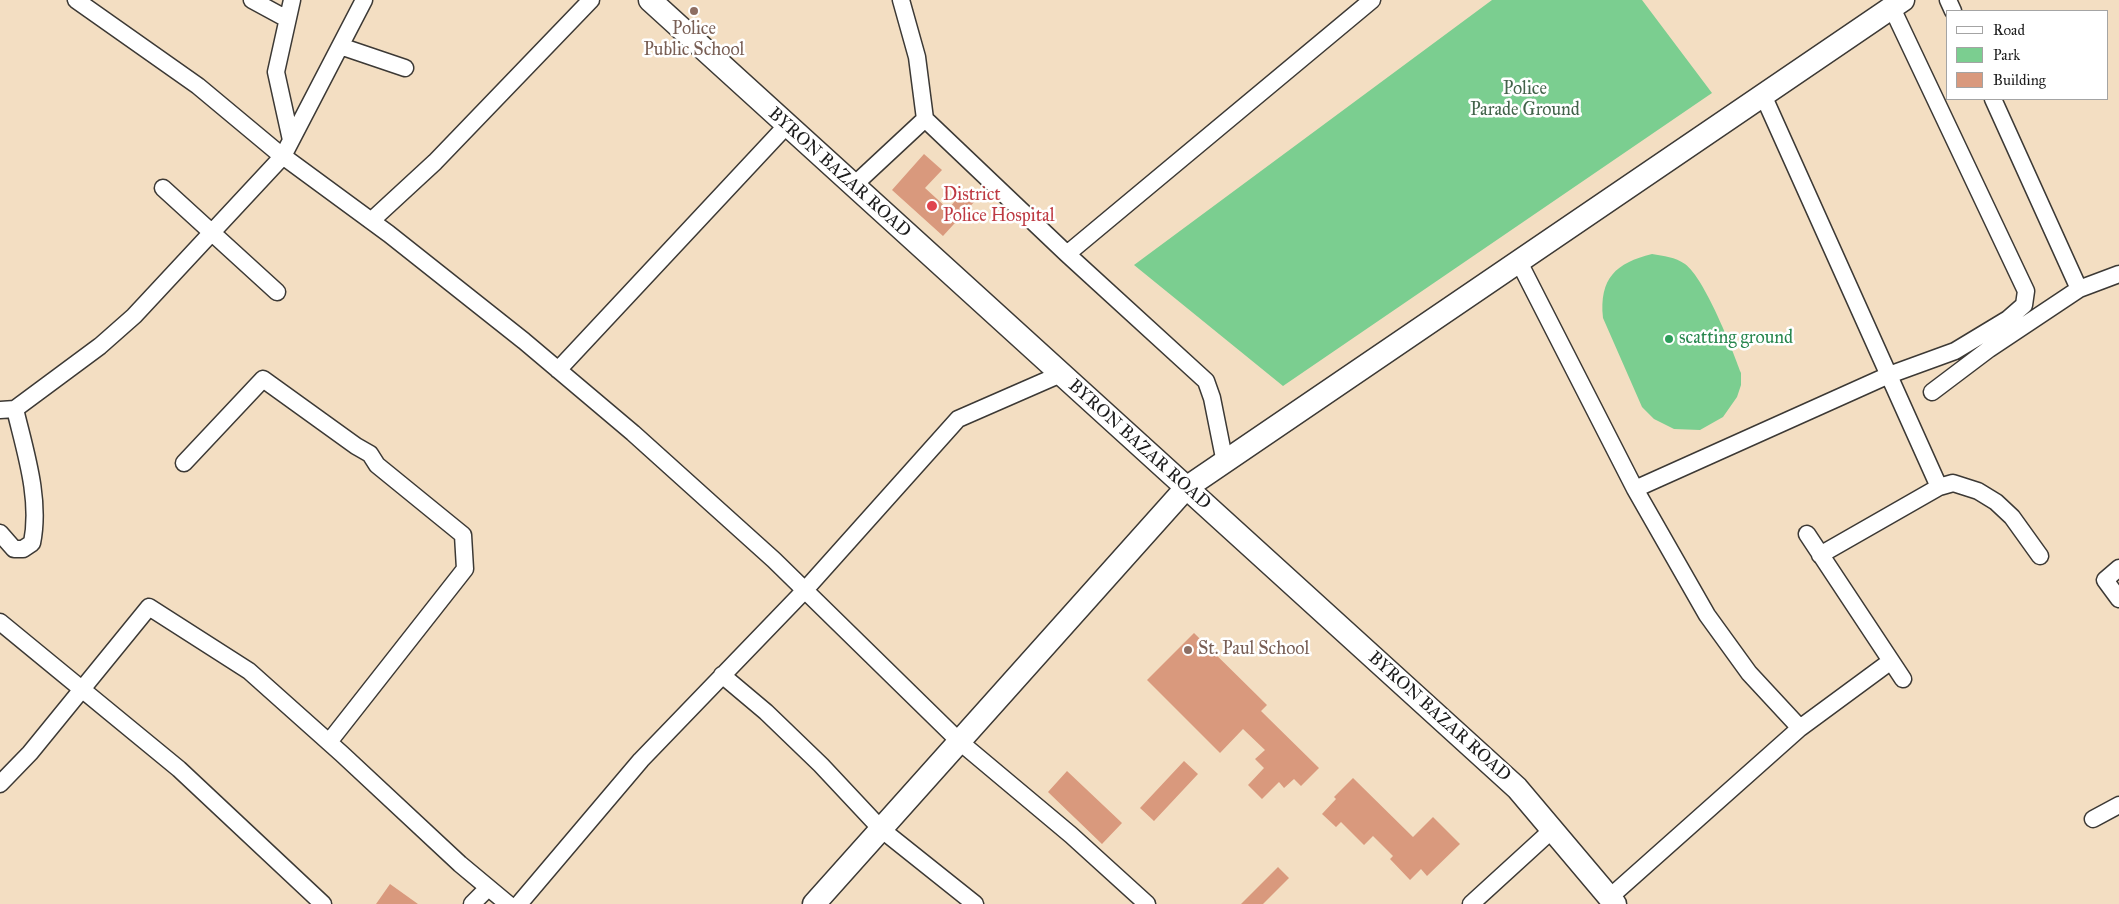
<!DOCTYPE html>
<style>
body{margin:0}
#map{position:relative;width:2119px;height:904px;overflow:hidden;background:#f3dec2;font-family:"IM FELL Great Primer",serif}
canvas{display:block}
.legend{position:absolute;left:1946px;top:10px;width:162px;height:90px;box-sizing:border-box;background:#fff;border:1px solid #a4a4a4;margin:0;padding:6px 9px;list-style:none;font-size:15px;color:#1c1c1c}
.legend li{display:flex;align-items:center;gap:10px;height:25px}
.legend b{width:25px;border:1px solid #a4a4a4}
</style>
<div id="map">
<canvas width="2119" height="904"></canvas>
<ul class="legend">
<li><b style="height:6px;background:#fff"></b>Road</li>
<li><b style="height:14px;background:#7bce90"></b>Park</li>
<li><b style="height:14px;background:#d9997d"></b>Building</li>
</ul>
</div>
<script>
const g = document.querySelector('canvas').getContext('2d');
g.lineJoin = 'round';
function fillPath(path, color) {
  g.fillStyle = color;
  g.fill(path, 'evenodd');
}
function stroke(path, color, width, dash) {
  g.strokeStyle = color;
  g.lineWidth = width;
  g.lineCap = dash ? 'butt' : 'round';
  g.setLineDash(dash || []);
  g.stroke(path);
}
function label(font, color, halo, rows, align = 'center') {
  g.font = font + ' "IM FELL Great Primer",serif';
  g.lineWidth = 5;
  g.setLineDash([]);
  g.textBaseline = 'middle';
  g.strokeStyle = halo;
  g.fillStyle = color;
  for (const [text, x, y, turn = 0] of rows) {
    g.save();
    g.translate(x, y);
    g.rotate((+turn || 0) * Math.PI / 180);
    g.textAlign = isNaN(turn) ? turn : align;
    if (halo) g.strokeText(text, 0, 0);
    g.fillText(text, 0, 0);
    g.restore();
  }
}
const green = new Path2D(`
 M1492,0H1642L1712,93L1283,386L1134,265Z
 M1652,254C1664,256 1675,257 1685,264C1705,279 1732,348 1741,373V385L1737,397L1723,417L1700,430L1674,429L1654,419L1642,407L1603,318C1599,278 1616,263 1652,254Z`);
const building = new Path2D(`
 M924,154L942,170L925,188L948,209L964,191L975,201L943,236L892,190Z
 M1194,633L1267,705L1261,711L1319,768L1301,786L1294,779L1284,788L1279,782L1262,799L1248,785L1264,768L1255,759L1265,750L1243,729L1220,753L1147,680Z
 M1184,761L1198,774L1154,821L1140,808Z
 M1067,771L1122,823L1102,844L1048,792Z
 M1353,778L1413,837L1433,817L1460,844L1427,876L1421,869L1410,880L1390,859L1393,856L1373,836L1364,845L1341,822L1336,827L1322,814L1336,799L1334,797Z
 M1278,867L1289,878L1263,904H1241Z
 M390,884L418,904H376Z`);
const street = new Path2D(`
 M76,0L198,86L276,151L389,234L524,341L633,433L774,560L960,742L1071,835L1147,904
 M252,0L287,19
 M901,0L917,57L925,119L1067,254L1206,381L1212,398L1225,463
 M1948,0L1953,11
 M340,46L405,68
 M1763,95L1939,487
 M1993,99L2079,289
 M291,140L276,72L292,0
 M853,186L925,119
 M163,188L277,292
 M371,221L435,162L591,0
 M1067,254L1372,0
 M1519,262L1635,489L1707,615L1749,673L1800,728
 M558,370L787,125
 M1932,392L1989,349L2079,289L2119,274
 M0,410L15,409L100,346L134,316L283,156L364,0
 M184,463L263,379L356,446L370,454L377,465L463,535L465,569L329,742
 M1635,489L1889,375L1955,351L2008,319L2024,305L2026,291L1892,8
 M0,533L14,549H23L32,543C41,499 25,451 15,409
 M1807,534L1903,679
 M1820,555L1939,487L1953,483L1978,491L1996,502L2012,517L2040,556
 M2119,568L2105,580L2119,599
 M0,622L179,769L323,904
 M722,675L766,712L821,765L881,829L975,904
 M0,784L30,753L149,607L249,671L342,754L460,864L508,904
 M2093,819L2119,805
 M1610,897L1800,728L1891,661
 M472,904L488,888
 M519,904L641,760L805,590L958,419L1061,374
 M1471,904L1552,830`);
const secondary = new Path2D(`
 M650,0L1517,788L1615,904
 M814,904L1186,488L1903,0`);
const markers = [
 [694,11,5,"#8d6e63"],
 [932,206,6,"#e0444e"],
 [1669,339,5,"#2e9e5b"],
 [1188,650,5,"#8d6e63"]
];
const educationNames = [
 ["Police",694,30],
 ["Public School",694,51],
 ["St. Paul School",1198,650,"left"]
];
const parkNames = [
 ["Police",1525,90],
 ["Parade Ground",1525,111]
];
const streetNames = [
 ["BYRON BAZAR ROAD",839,173,42],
 ["BYRON BAZAR ROAD",1139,445,42],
 ["BYRON BAZAR ROAD",1439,717,42]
];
const healthNames = [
 ["District",943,196],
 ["Police Hospital",943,217]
];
const leisureNames = [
 ["scatting ground",1679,339]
];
fillPath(green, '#7bce90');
fillPath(building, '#d9997d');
stroke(street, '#3c3935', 19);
stroke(secondary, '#3c3935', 25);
stroke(street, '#fff', 16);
stroke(secondary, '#fff', 22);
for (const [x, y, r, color] of markers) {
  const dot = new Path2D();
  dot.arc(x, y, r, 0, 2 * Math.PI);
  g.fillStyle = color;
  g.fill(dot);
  stroke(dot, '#fff', 2);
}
label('18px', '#785e54', '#fff', educationNames);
label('18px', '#42634a', '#fff', parkNames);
label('18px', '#1c1c1c', '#fff', streetNames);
label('18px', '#be3a42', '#fff', healthNames, 'left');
label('18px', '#27864d', '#fff', leisureNames, 'left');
</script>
